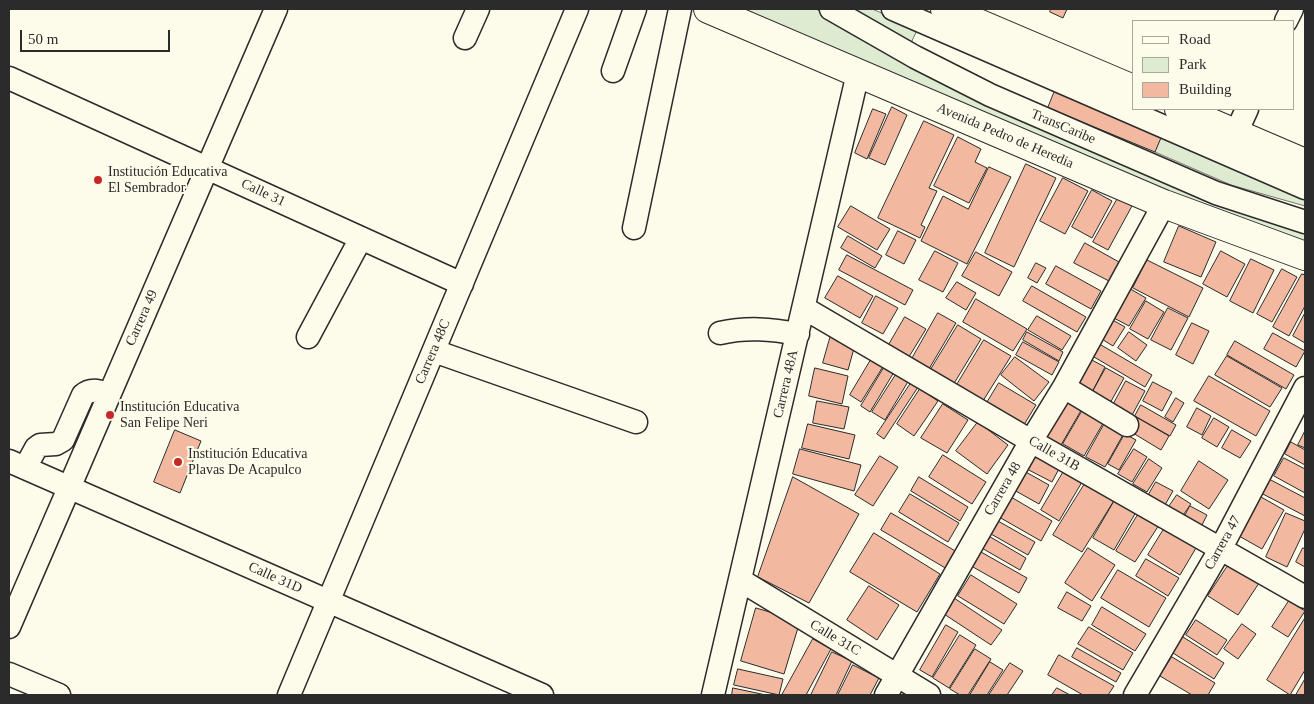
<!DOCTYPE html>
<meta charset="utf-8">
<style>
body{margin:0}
#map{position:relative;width:1314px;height:704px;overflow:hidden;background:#fdfbea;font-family:"Times New Roman",serif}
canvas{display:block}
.frame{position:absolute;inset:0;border:10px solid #2b2b2b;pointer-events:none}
.legend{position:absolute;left:1132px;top:20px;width:162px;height:90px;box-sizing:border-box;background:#fdfbea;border:1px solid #a9a89e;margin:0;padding:6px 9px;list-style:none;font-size:15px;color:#2b2b2b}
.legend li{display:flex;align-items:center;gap:10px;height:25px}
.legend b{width:25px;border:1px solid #a9a89e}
.scale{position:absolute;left:20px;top:30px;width:150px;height:22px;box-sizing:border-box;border:2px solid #2b2b2b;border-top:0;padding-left:6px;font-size:15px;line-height:18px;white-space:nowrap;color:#2b2b2b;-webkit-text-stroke:4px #fdfbea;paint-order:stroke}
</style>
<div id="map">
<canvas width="1314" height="704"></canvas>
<div class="frame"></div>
<ul class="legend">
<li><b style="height:6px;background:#fdfbea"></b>Road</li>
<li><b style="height:14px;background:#deebd1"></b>Park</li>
<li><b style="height:14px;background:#f2b8a0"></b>Building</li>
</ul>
<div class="scale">50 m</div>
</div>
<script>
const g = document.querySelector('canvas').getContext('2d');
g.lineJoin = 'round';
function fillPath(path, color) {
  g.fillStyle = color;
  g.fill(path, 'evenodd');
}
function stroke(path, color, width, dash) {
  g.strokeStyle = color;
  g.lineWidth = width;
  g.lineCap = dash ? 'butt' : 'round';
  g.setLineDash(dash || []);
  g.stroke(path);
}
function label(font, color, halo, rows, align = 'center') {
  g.font = font + ' "Times New Roman",serif';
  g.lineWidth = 4;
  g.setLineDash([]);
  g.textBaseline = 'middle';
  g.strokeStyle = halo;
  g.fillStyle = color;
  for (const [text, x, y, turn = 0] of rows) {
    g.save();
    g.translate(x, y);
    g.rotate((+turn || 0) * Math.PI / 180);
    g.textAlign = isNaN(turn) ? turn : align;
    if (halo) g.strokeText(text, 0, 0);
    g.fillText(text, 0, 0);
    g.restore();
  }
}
const green = new Path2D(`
 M736,9H816L843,25L1305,232V248L1136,183Z
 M850,9H872L918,28L911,43Z
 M1163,133L1305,196V206L1231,185L1155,152Z`);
const building = new Path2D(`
 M1051,9H1067L1063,18L1050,12Z
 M1056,88L1163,133L1155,152L1048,108Z
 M892,107L907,115L885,165L869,158Z
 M873,109L886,114L867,159L855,153Z
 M924,121L954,135L929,188L937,191L921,225L925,227L920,238L878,218Z
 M958,137L981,149L975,162L987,168L969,203L934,186Z
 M1026,164L1056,178L1014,267L985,253Z
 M989,167L1011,177L967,264L921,241L943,196L968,209Z
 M1063,178L1088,191L1065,234L1040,221Z
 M1092,190L1112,201L1092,238L1072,227Z
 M1118,198L1132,206L1108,250L1093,242Z
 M851,206L890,229L877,250L838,227Z
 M1179,226L1216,242L1201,277L1164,262Z
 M898,231L916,240L904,264L886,255Z
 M848,236L882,256L875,268L841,248Z
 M1085,243L1119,262L1109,281L1074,263Z
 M935,251L958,263L943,292L919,280Z
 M1221,251L1245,264L1227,297L1203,284Z
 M976,252L1012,272L999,296L962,276Z
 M847,255L913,290L905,305L839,270Z
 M1251,259L1274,270L1253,313L1230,301Z
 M1147,260L1203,288L1189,317L1133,288Z
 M1036,263L1046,268L1037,283L1028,278Z
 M1056,266L1101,291L1091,309L1046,284Z
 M1282,269L1297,277L1272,322L1257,314Z
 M1302,274L1305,275V306L1289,336L1273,327Z
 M838,276L873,296L860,318L825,298Z
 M957,282L976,293L966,310L946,298Z
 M1032,286L1086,317L1077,332L1023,301Z
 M1127,287L1146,298L1129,326L1110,316Z
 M876,296L898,308L883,334L862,323Z
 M976,299L1027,329L1013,351L963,322Z
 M1146,301L1164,312L1148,339L1130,329Z
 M1168,308L1188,318L1171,350L1151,340Z
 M938,313L956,323L926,374L909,364Z
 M1305,313V343L1293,336Z
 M1037,316L1071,336L1062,350L1028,330Z
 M905,317L926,329L907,360L887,348Z
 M1109,318L1125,327L1113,346L1097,336Z
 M1192,323L1209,331L1193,364L1176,355Z
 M958,325L981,339L950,390L927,376Z
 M1027,332L1063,352L1059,361L1023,340Z
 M1129,332L1147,345L1136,361L1118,348Z
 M1273,333L1305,351L1296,367L1264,349Z
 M831,335L856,341L848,370L823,363Z
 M984,340L1011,356L981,404L955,388Z
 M1235,341L1294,375L1286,389L1227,355Z
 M1023,342L1059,362L1052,375L1016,355Z
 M1096,342L1152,375L1145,387L1089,354Z
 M1227,356L1282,388L1270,407L1215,375Z
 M1015,357L1049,382L1034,401L1001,375Z
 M872,358L884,365L861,402L850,395Z
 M1090,359L1105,367L1090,396L1074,387Z
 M885,366L894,372L870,412L861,406Z
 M815,368L848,376L842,404L809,396Z
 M1106,368L1124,378L1109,405L1091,395Z
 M897,373L909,380L885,420L872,412Z
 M1209,376L1270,411L1256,436L1194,401Z
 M1126,381L1145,391L1130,419L1111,409Z
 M1153,382L1172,392L1162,411L1143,401Z
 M911,383L918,387L884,439L877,434Z
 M999,383L1036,405L1022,428L985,406Z
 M920,389L938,401L914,436L897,424Z
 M1066,398L1083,407L1061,445L1044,435Z
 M1176,398L1184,403L1173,422L1165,417Z
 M817,401L849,407L844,429L813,423Z
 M943,404L968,420L947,453L921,438Z
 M1141,405L1176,425L1170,436L1135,416Z
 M1084,408L1105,420L1084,456L1063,444Z
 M1197,408L1211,416L1202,435L1187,427Z
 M1136,417L1169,436L1161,450L1128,430Z
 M1214,418L1229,427L1217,447L1202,438Z
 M978,422L1008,445L987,474L956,451Z
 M1105,423L1124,433L1105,467L1086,457Z
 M808,424L855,435L849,459L802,448Z
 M175,430L201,441L180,493L154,482Z
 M1232,430L1251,441L1240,458L1222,448Z
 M1305,431V448L1298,445Z
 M1125,434L1136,440L1119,470L1108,464Z
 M1291,442L1305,450V465L1285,454Z
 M800,449L861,465L854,491L793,474Z
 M1134,449L1147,457L1132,482L1118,474Z
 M1034,450L1061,465L1052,482L1025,468Z
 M943,455L986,482L972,504L929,477Z
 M880,456L898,467L873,506L855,495Z
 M1284,458L1305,469V493L1274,476Z
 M1149,459L1162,468L1147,492L1133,484Z
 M1199,461L1228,480L1209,509L1181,491Z
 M1024,471L1049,485L1039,504L1014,490Z
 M1064,471L1082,482L1059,521L1041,510Z
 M793,477L859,514L809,603L758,577Z
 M919,477L968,507L960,521L911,491Z
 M1269,479L1305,498V516L1261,493Z
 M1086,482L1115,499L1082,552L1053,535Z
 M1156,482L1173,491L1165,505L1148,496Z
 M910,494L959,523L948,542L899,512Z
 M1177,495L1191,504L1181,518L1168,508Z
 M1011,497L1052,521L1041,541L999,517Z
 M1261,497L1284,510L1262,549L1239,536Z
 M1115,500L1136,512L1114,550L1093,538Z
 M1190,506L1207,515L1201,527L1184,518Z
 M891,513L957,552L947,569L881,530Z
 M1139,513L1159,525L1135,562L1116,551Z
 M1286,513L1305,521V529L1287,567L1266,557Z
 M998,521L1035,542L1028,555L991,534Z
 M1164,529L1196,548L1180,575L1148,555Z
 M874,533L940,574L917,612L850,572Z
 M987,535L1026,558L1020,570L980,547Z
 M1088,548L1115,565L1092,601L1065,583Z
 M1303,548L1305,549V567L1296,562Z
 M981,552L1027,578L1019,593L973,567Z
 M1146,559L1179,578L1168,596L1136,576Z
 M1231,561L1261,580L1238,615L1208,596Z
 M1118,570L1166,598L1149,627L1101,598Z
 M971,575L1017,604L1004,624L958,596Z
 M869,586L899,605L877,640L847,620Z
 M1067,592L1091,606L1082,621L1058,608Z
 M954,598L1002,630L991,645L944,614Z
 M1289,601L1305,611L1288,637L1272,627Z
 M1102,607L1146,634L1135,651L1092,625Z
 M756,608L800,621L784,674L741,661Z
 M1305,618V670L1290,695L1267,680Z
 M1196,620L1227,640L1217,655L1186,635Z
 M1242,624L1256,634L1238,659L1224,649Z
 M946,625L958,632L932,677L920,670Z
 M1089,627L1133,653L1123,670L1078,644Z
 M960,635L976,645L949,688L933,678Z
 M1183,637L1224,663L1214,679L1173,653Z
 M813,639L831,649L806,695H782Z
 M1077,648L1121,673L1116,682L1072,657Z
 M975,649L991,659L968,695H960L950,689Z
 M832,652L852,661L836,695H811Z
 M1059,655L1114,686L1108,695H1083L1048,675Z
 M1172,657L1215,683L1208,695H1192L1160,676Z
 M990,662L1003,670L987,695H970Z
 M1010,663L1023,671L1007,695H989Z
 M853,665L879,678L870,695H838Z
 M738,669L783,679L779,695L734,685Z
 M1305,679V695H1296Z
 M733,688L766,695H732Z
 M1057,688L1070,695H1052Z`);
const minor = new Path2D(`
 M831,9L915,57L990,95L1216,193L1305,222
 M893,9L1305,188
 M1286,21L1292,9
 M465,38L478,9
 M613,71L635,9
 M9,78L462,284
 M1236,133L1247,109
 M634,228L680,9
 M804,308L1031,441L1305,597
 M720,333C747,327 771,329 798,334
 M308,337L361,238
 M434,351L636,422
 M1064,387L1127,425
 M9,461L542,695
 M25,468L36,448L40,445L56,444L63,440L83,395C91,388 99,391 109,394
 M740,580L929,695
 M9,627L276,9
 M9,674L59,695
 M289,695L577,9
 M713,695L858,73
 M886,695L1031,441L1064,387L1164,204
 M1135,695L1221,548L1305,388`);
const highway = new Path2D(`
 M708,9L1164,204L1305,256
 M945,9L1133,89
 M1179,109L1305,163`);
const markers = [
 [98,180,5,"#c62828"],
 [110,415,5,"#c62828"],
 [178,462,5,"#c62828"]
];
const streetNames = [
 ["TransCaribe",1063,127,23],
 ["Avenida Pedro de Heredia",1005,136,23],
 ["Calle 31",263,193,25],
 ["Carrera 49",142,318,-66],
 ["Carrera 48C",433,352,-67],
 ["Carrera 48A",786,384,-77],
 ["Calle 31B",1054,454,30],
 ["Carrera 48",1003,489,-60],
 ["Carrera 47",1223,543,-61],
 ["Calle 31D",275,578,24],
 ["Calle 31C",835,638,31]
];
const poiNames = [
 ["Institución Educativa",108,172],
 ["El Sembrador",108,188],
 ["Institución Educativa",120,407],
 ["San Felipe Neri",120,423],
 ["Institución Educativa",188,454],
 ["Plavas De Acapulco",188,470]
];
fillPath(green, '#deebd1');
stroke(green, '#74746e', 1);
fillPath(building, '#f2b8a0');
stroke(building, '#2b2b2b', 1);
stroke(minor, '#2b2b2b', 25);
stroke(highway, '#2b2b2b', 30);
stroke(minor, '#fdfbea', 22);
stroke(highway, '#fdfbea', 28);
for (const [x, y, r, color] of markers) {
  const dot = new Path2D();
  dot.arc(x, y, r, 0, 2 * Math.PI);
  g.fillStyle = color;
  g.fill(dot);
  stroke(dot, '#fdfbea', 2);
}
label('14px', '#2b2b2b', '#fdfbea', streetNames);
label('14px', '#2b2b2b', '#fdfbea', poiNames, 'left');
</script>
